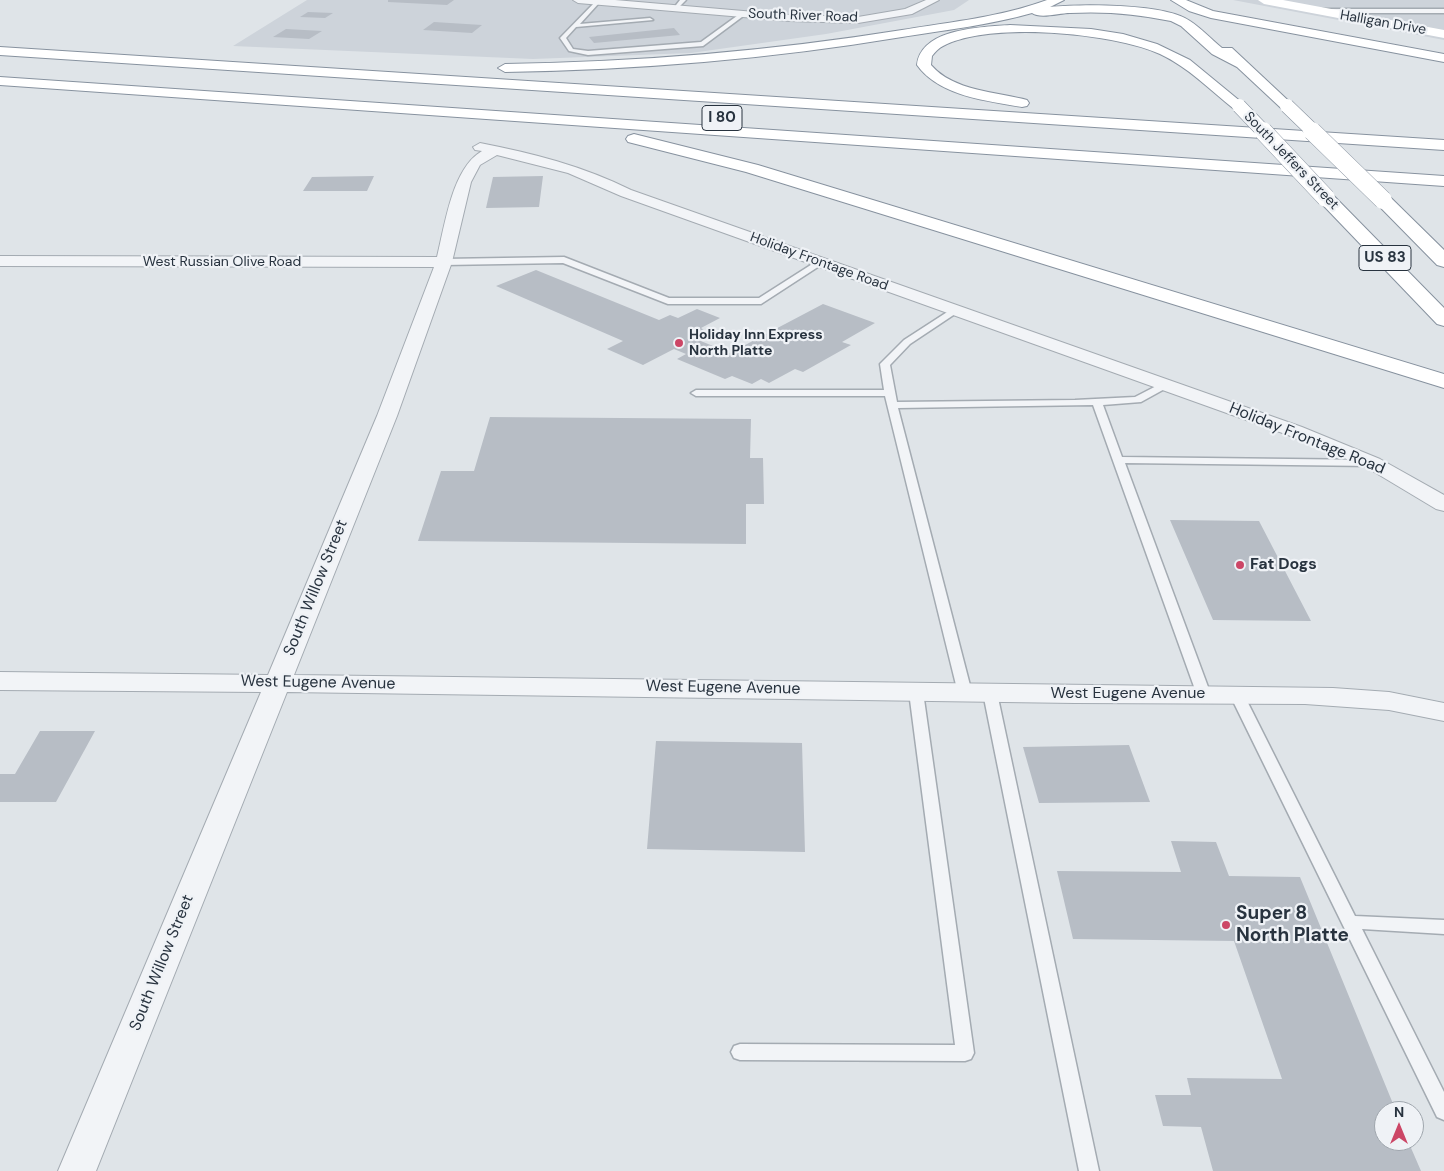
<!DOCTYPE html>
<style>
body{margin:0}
#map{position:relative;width:1444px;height:1171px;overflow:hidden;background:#dfe4e8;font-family:"DM Sans",sans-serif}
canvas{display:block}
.north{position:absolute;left:1374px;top:1101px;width:50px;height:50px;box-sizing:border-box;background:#eff2f6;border:1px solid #9fa6ad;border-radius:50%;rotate:0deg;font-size:14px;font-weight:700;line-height:20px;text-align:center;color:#28333f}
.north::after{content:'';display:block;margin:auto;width:18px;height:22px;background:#cc4666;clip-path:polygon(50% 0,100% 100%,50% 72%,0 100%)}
</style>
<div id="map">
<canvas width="1444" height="1171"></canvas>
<div class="north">N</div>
</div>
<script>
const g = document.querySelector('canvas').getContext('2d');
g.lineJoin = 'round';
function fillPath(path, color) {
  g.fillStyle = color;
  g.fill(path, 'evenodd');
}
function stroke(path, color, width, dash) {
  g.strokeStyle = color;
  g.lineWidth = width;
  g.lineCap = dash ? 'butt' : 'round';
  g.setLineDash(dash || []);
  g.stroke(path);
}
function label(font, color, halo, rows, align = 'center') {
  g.font = font + ' "DM Sans",sans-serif';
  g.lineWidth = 4.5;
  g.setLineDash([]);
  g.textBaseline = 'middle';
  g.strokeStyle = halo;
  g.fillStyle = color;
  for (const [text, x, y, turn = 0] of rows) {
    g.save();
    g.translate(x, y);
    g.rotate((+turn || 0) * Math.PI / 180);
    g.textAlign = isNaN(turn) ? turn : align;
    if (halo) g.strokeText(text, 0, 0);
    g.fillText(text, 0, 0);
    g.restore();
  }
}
const built = new Path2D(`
 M307,0H969L954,10L826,34L691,53L533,59L233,46Z
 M1233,0H1444V40Z`);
const building = new Path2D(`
 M388,0H454L447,5L388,2Z
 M308,12L333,13L325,18L300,17Z
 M434,22L482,25L472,33L423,30Z
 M674,28L680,35L594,43L589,37Z
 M286,29L322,31L309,39L273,37Z
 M374,176L367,191H303L312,177Z
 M543,176L539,207L486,208L493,177Z
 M536,270L659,320L670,315L678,318L697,309L720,318L701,328L704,330L691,337L730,353L823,304L875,323L842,342L851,345L803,372L795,369L769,383L761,379L752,384L732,376L725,379L677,359L686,354L674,349L643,365L607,349L623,341L496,286Z
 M490,417L751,419L750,458H763L764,504H746V544L418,541L441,471H474Z
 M1170,520L1259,521L1311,621L1213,620Z
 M40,731H95L56,802H0V774H15Z
 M656,741L802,743L805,852L647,849Z
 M1129,745L1150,802L1039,803L1023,747Z
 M1171,841L1216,842L1229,876L1300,877L1396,1111H1384V1141H1408L1421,1171H1213L1201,1127L1163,1126L1155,1095H1191L1187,1078L1282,1079L1234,941L1073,939L1057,871L1181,872Z`);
const lane = new Path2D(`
 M597,0L599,3L580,24L650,18L653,20L576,27L566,38L573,49L588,51L701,42L741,13L746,14L703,46L588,55L569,51L560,38Z
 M680,0H686L677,9H673Z
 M1444,9V13H1323L1320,11L1323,9Z
 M564,257L669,298H759L817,261L824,263L761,304H668L563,263L444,265L440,262L444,259Z
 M955,307L958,308V312L910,344L890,365L897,402L1075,400L1135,397L1166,381L1170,382V386L1141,402L1103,405L1122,457L1373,460L1379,463L1373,466L1125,463L1211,695L1209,698H1199L1197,695L1093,405L898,408L972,693L970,696H960L958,693L885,396H696L691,393L696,390H884L880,364L904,340Z
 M916,687L921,689L923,692L974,1053L971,1059L965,1061L740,1060L734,1058L731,1052L734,1046L740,1044L955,1045L909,692L911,689Z
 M990,688L995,690L997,693L1099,1171H1079L983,693L985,690Z
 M1237,690L1242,692L1244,695L1355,916L1444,920V934L1362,929L1444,1092V1120L1437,1117L1230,695L1232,692Z`);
const street = new Path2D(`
 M573,0H615L790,15L858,17L905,9L926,0H939L912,14L858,23L790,21L578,3Z
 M480,143C532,153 583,166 631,190L1302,427L1380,459L1444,495V511L1436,509L1366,467L1288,435L621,196L568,173L497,155L480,165L471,182L452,262L397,416L294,675L1333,688L1389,692L1444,703V721L1389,710L1305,704L1075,703L287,692L96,1171H58L261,692L0,690V672L268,675L377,416L434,267L0,266V256L437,257C445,225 452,168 482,151L475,150L473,147Z`);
const secondary = new Path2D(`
 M1258,0H1283L1444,30V38L1264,4Z`);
const highway = new Path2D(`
 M1047,0H1064L1050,7C1081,4 1165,3 1190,21C1201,28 1211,39 1222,48H1232L1294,106L1292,109H1282L1237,67L1212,54L1181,26L1171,21C1138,14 1104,11 1070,13C1060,13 1040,19 1032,13C990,25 945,30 902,37C770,59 638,70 505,72L498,68L505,64C638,62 770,51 902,30C950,22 1001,17 1047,0Z
 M1171,0H1186L1213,11L1444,54V62L1211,18L1189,11Z
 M1010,25L1091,29L1123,34L1157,44L1190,60L1246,106L1244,109H1234C1210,90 1188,67 1160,54C1113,33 990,21 943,46C939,48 935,52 932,56L931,65C953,91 997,92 1027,100L1029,103L1027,106L1022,107C987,101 939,96 917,65C921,28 982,27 1010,25Z
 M0,47L1444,140V150L0,55Z
 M0,77L1444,176V186L0,85Z
 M634,134L758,165L1444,374V388L746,172L628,142L626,139L628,136Z
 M1326,193L1332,194L1444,308V326L1437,324L1320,202L1317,198L1320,194Z
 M1383,195L1389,196L1444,250V267L1437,265L1377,204L1374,200L1377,196Z`);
const highwayBridgeFar1 = new Path2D(`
 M1239,106L1264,132
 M1287,106L1314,132`);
const highwayBridge = new Path2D(`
 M1263,131L1326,198
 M1312,131L1383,200`);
const markers = [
 [679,343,5,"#cc4666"],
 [1240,565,5,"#cc4666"],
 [1226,925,5,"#cc4666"]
];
const farStreetnames = [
 ["South River Road",803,16,2],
 ["Halligan Drive",1383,23,10],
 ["South Jeffers Street",1291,161,46],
 ["West Russian Olive Road",222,262],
 ["Holiday Frontage Road",819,262,20]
];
const farPoinames = [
 ["Holiday Inn Express",689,335],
 ["North Platte",689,351]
];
const shields = [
 [722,118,40],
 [1385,258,52]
];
const shieldNames = [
 ["I 80",722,118],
 ["US 83",1385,258]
];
const streetNames = [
 ["Holiday Frontage Road",1307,439,22],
 ["South Willow Street",316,588,-68],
 ["West Eugene Avenue",318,683,1],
 ["West Eugene Avenue",723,688,1],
 ["West Eugene Avenue",1128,694],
 ["South Willow Street",162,963,-68]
];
const poiNames = [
 ["Fat Dogs",1250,565]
];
const nearPoinames = [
 ["Super 8",1236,914],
 ["North Platte",1236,936]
];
fillPath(built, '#cdd3da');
fillPath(building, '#b7bdc5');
stroke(lane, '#a4abb2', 3);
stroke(street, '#a4abb2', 2);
stroke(highway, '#87929f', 2);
fillPath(lane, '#f2f4f7');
fillPath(street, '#f2f4f7');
fillPath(secondary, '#fff');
fillPath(highway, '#fff');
stroke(highwayBridgeFar1, '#87929f', 15, []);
stroke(highwayBridge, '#87929f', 19, []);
stroke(highwayBridgeFar1, '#fff', 14);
stroke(highwayBridge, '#fff', 18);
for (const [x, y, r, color] of markers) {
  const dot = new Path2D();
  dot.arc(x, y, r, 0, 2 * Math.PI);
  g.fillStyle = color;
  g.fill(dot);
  stroke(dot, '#eff2f6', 2);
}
label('14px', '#28333f', '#eff2f6', farStreetnames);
label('bold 14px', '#28333f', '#eff2f6', farPoinames, 'left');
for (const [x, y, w] of shields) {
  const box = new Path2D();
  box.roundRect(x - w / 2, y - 12.5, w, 25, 4);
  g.fillStyle = '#eff2f6';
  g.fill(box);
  stroke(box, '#28333f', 1);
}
label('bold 15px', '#28333f', null, shieldNames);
label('16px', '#28333f', '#eff2f6', streetNames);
label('bold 16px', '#28333f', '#eff2f6', poiNames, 'left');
label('bold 19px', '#28333f', '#eff2f6', nearPoinames, 'left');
</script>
